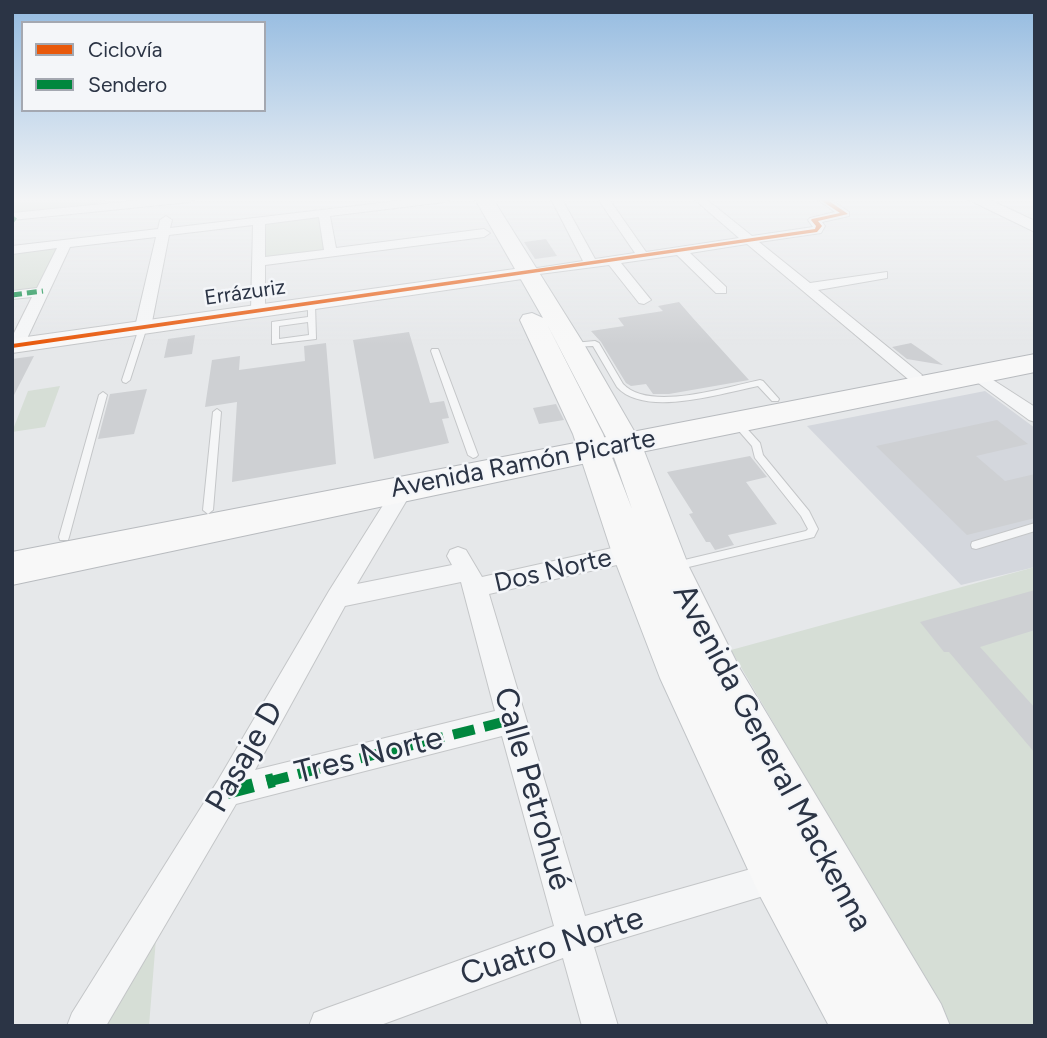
<!DOCTYPE html>
<meta charset="utf-8">
<style>
body{margin:0}
#map{position:relative;width:1047px;height:1038px;overflow:hidden;background:#e6e8ea;font-family:Figtree,sans-serif}
canvas{display:block}
.frame{position:absolute;inset:0;border:14px solid #2b3445;pointer-events:none}
.legend{position:absolute;left:21px;top:21px;width:245px;height:91px;box-sizing:border-box;background:#f4f6f9;border:2px solid #a4a8b1;margin:0;padding:9px 12px;list-style:none;font-size:21px;color:#2b3445}
.legend li{display:flex;align-items:center;gap:14px;height:35px}
.legend b{width:35px;border:2px solid #a4a8b1}
</style>
<div id="map">
<canvas width="1047" height="1038"></canvas>
<div class="frame"></div>
<ul class="legend">
<li><b style="height:9px;background:#e8590c"></b>Ciclovía</li>
<li><b style="height:9px;background:#00873e"></b>Sendero</li>
</ul>
</div>
<script>
const g = document.querySelector('canvas').getContext('2d');
g.lineJoin = 'round';
function fillPath(path, color) {
  g.fillStyle = color;
  g.fill(path, 'evenodd');
}
function stroke(path, color, width, dash) {
  g.strokeStyle = color;
  g.lineWidth = width;
  g.lineCap = dash ? 'butt' : 'round';
  g.setLineDash(dash || []);
  g.stroke(path);
}
function label(font, color, halo, rows, align = 'center') {
  g.font = font + ' Figtree,sans-serif';
  g.lineWidth = 5;
  g.setLineDash([]);
  g.textBaseline = 'middle';
  g.strokeStyle = halo;
  g.fillStyle = color;
  for (const [text, x, y, turn = 0] of rows) {
    g.save();
    g.translate(x, y);
    g.rotate((+turn || 0) * Math.PI / 180);
    g.textAlign = isNaN(turn) ? turn : align;
    if (halo) g.strokeText(text, 0, 0);
    g.fillText(text, 0, 0);
    g.restore();
  }
}
const built = new Path2D(`
 M985,391L1035,428V567L961,585L807,426Z`);
const green = new Path2D(`
 M12,199H108L92,207L12,215Z
 M320,215L326,253L263,260V221Z
 M56,247L60,249L40,289L12,293V252Z
 M60,386L45,427L12,432L28,391Z
 M1035,567V1026H950L731,650Z
 M157,926L149,1026H101Z`);
const building = new Path2D(`
 M546,239L557,256L535,259L524,242Z
 M679,302L692,317L749,380L669,394H653L646,384L631,386L626,383L601,342L591,331L624,326L618,318L663,311L658,306Z
 M409,332L430,403L444,401L449,418L442,419L449,443L374,459L353,340Z
 M195,335L192,354L164,358L168,339Z
 M326,343L336,464L232,482L237,402L205,407L212,360L240,356L239,370L305,361L304,346Z
 M911,343L943,365L907,359L892,347Z
 M34,356L12,399V359Z
 M147,389L134,434L98,439L110,394Z
 M556,404L564,420L539,424L533,408Z
 M997,420L1028,444L976,456L1005,481L1035,474V518L967,535L876,446Z
 M750,456L767,477L746,482L777,524L728,535L734,545L715,550L710,542H706L689,514L693,513L667,472Z
 M1035,590V630L980,647L1035,708V753L949,652H944L920,622Z`);
const lane = new Path2D(`
 M308,301L315,303L316,339L272,344V322L308,317ZM308,322L309,335L279,339V326Z
 M140,325L147,327L130,380L126,383L123,382L122,380Z
 M595,341L599,343L623,384C649,412 726,387 760,380L763,381L779,399L778,401H772L758,386C722,393 645,418 617,387L593,346L573,347L569,345L573,343Z
 M432,349H438L439,351L478,455L476,457L473,458L468,455L431,351Z
 M103,392L107,395L69,537L68,540H60L59,537L99,395Z
 M217,409L221,412L213,510L208,514L203,510L213,412Z
 M737,420L740,421L760,443L763,455L809,511L818,529L814,537L810,538L676,570L672,569L670,566L672,563L676,562L806,531L808,529L801,516L755,458L752,446L732,423Z
 M1035,523V531L976,549L972,548L971,545L972,542Z`);
const street = new Path2D(`
 M154,199H195L190,202L12,220V213Z
 M414,199H450L445,202L330,216L336,248L484,229L490,233L484,237L265,265V310L258,314L251,310L253,225L169,235L151,327L143,332L135,327L156,237L70,247L24,345L22,348L12,349V337L32,297L12,299V291L37,288L57,248L12,254V246L158,229L160,220L166,216L172,220L170,228ZM319,217L324,250L265,257V224Z
 M551,199H562L595,259L635,253L598,199H609L646,252L739,238L694,199H706L752,236L813,227L808,220L810,218L835,212L817,199H830L849,212V216L822,222L825,226L821,233L759,242L810,283L887,272V278L818,290L922,375L920,379H908L747,244L690,253L726,287V293H716L677,255L621,263L651,300L644,304L639,303L609,265L524,276V270L583,261Z
 M976,369L1035,407V422L1029,420L970,377L968,374L970,371Z
 M404,481L411,483L414,488L357,584L452,565L447,556L450,550L458,547L466,550L482,577L630,544L638,547L641,553L638,559L630,562L489,594L585,916L779,861L790,866L795,877L790,888L594,947L618,1026H582L563,958L378,1026H309L314,1013L327,1008L554,926L502,736L236,804L106,1026H67L72,1013L217,782L329,591L397,483ZM461,582L495,711L255,770L345,606Z`);
const secondary = new Path2D(`
 M967,199H988L1035,221V232Z
 M529,267L538,273L536,277L12,353V339Z`);
const primary = new Path2D(`
 M475,199H493L585,346L641,443L689,567L740,669L941,1004L950,1026H829L760,896L660,678L612,553L573,434L520,320L523,315L532,313L543,318ZM547,324L609,443L632,509L603,434Z`);
const highway = new Path2D(`
 M1035,354V372L577,465L12,585V552Z`);
const quietFar2 = new Path2D(`
 M12,221L15,217
 M12,295L43,291`);
const quietFar1 = new Path2D(`
 M267,782L511,720`);
const quiet = new Path2D(`
 M227,792L274,780`);
const cycleway = new Path2D(`
 M819,199H826L848,214L818,221L822,226L817,232L12,348V344L815,229L816,226L811,220L812,219L840,213Z`);
const farStreetnames = [
 ["Errázuriz",245,293,-8]
];
const streetNames = [
 ["Avenida Ramón Picarte",523,464,-11],
 ["Dos Norte",553,571,-13]
];
const nearStreetnames = [
 ["Tres Norte",369,756,-14],
 ["Pasaje D",245,757,-60],
 ["Avenida General Mackenna",772,758,62],
 ["Calle Petrohué",532,789,74],
 ["Cuatro Norte",552,947,-18]
];
fillPath(built, '#d4d7dd');
fillPath(green, '#d6ded6');
fillPath(building, '#ced0d3');
stroke(lane, '#c4c6c8', 2);
stroke(street, '#c4c6c8', 2);
stroke(secondary, '#c4c6c8', 2);
stroke(primary, '#c2c5c8', 2);
stroke(highway, '#b8bbbf', 2);
fillPath(lane, '#f5f6f7');
fillPath(street, '#f5f6f7');
fillPath(secondary, '#f8f8f8');
fillPath(primary, '#f8f8f8');
fillPath(highway, '#f8f8f8');
stroke(quietFar2, '#00873e', 5, [10, 5]);
stroke(quietFar1, '#00873e', 10, [22, 10]);
stroke(quiet, '#00873e', 14, [27, 14]);
fillPath(cycleway, '#e8590c');
const sky = g.createLinearGradient(0, 0, 0, 345);
sky.addColorStop(0, '#93bae0');
sky.addColorStop(0.58, '#f4f5f6');
sky.addColorStop(1, '#f4f5f600');
g.fillStyle = sky;
g.fillRect(0, 0, 1047, 345);
label('21px', '#2b3445', '#f4f6f9', farStreetnames);
label('26px', '#2b3445', '#f4f6f9', streetNames);
label('32px', '#2b3445', '#f4f6f9', nearStreetnames);
</script>
